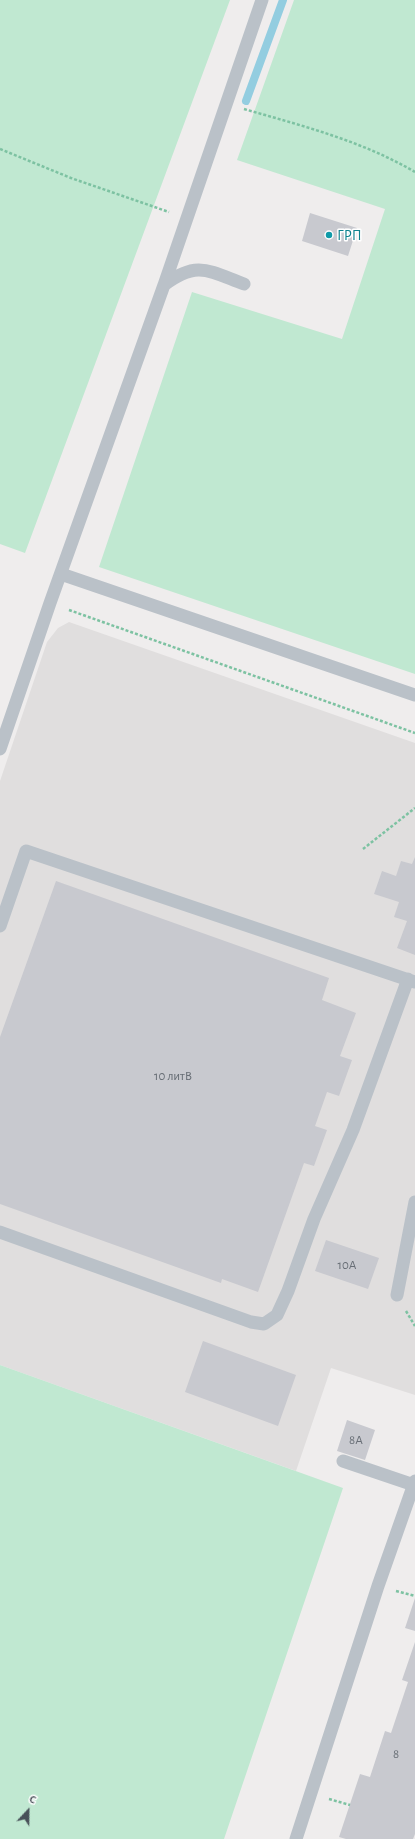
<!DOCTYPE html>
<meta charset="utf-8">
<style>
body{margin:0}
#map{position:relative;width:415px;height:1839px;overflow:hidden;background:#efeded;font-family:"Alegreya Sans",sans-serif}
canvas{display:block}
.north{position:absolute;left:8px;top:1791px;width:40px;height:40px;-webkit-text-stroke:3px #fff;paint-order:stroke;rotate:22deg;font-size:11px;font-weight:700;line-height:16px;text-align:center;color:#485058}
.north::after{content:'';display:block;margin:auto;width:14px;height:18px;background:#485058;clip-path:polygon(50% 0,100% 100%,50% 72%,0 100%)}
</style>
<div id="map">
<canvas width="415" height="1839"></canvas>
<div class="north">С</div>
</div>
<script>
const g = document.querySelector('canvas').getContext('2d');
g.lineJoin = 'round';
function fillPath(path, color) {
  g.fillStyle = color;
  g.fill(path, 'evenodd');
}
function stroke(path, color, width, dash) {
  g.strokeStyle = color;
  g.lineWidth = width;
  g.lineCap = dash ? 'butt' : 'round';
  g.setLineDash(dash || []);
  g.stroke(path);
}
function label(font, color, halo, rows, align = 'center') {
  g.font = font + ' "Alegreya Sans",sans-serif';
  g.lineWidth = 3;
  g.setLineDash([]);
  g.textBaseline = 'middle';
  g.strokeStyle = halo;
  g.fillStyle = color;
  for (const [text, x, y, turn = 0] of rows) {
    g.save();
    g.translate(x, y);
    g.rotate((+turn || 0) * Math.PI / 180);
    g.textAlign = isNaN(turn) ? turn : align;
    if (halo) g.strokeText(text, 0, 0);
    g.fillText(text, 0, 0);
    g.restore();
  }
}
const education = new Path2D(`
 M69,622L415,743V1395L331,1368L296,1471L0,1365V781L47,642L58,628Z`);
const green = new Path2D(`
 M0,0H230L25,553L0,544Z
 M294,0H415V674L99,567L192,292L342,339L385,209L237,160Z
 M0,1365L343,1488L224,1839H0Z`);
const stream = new Path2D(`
 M246,101L283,0`);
const building = new Path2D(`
 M310,213L357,228L348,256L302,241Z
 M415,857V955L397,948L407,921L394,917L399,902L374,894L382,871L396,876L401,861L412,864Z
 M56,881L329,978L322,1000L356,1013L340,1056L352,1060L339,1096L327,1092L315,1126L327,1130L314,1166L304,1163L258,1292L222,1279L221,1283L0,1204V1037Z
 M326,1240L379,1258L368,1289L315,1271Z
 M203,1341L296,1375L278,1426L185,1392Z
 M347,1420L375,1430L365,1460L337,1451Z
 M415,1598V1631L405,1628Z
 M415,1642V1834L413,1839H346L339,1837L360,1774L370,1777L385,1731L391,1733L408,1682L402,1680Z`);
const path = new Path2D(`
 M244,109C303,126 362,141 415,172
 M0,149L71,178L169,212
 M69,610L415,733
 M363,849L415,808
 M406,1311L415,1326
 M396,1591L415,1596
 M329,1799L350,1805`);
const service = new Path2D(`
 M164,285L262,0
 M61,574L415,695
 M0,749L50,603L164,285C197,260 209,271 244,284
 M0,926L26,851L415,982
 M0,1232L251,1322L264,1324L277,1315L288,1291L314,1219L353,1130L408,979
 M397,1295L415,1202
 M343,1461L414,1485
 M296,1839L378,1586L415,1481`);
const markers = [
 [329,235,4,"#0f9aa8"]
];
const numberNames = [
 ["10 литВ",173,1076],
 ["10А",347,1265],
 ["8А",356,1440],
 ["8",396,1754]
];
const cultureNames = [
 ["ГРП",337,235]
];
fillPath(education, '#e0dede');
fillPath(green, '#c0e8d1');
stroke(stream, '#93cde0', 8);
fillPath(building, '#c8c9cf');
stroke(path, '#7dc2a2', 2.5, [3, 2]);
stroke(service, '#bac1c8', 13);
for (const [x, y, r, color] of markers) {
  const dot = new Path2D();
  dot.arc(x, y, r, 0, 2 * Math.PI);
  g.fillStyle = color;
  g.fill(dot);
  stroke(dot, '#fff', 1.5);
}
label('13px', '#686e76', null, numberNames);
label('15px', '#0d838f', '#fff', cultureNames, 'left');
</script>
